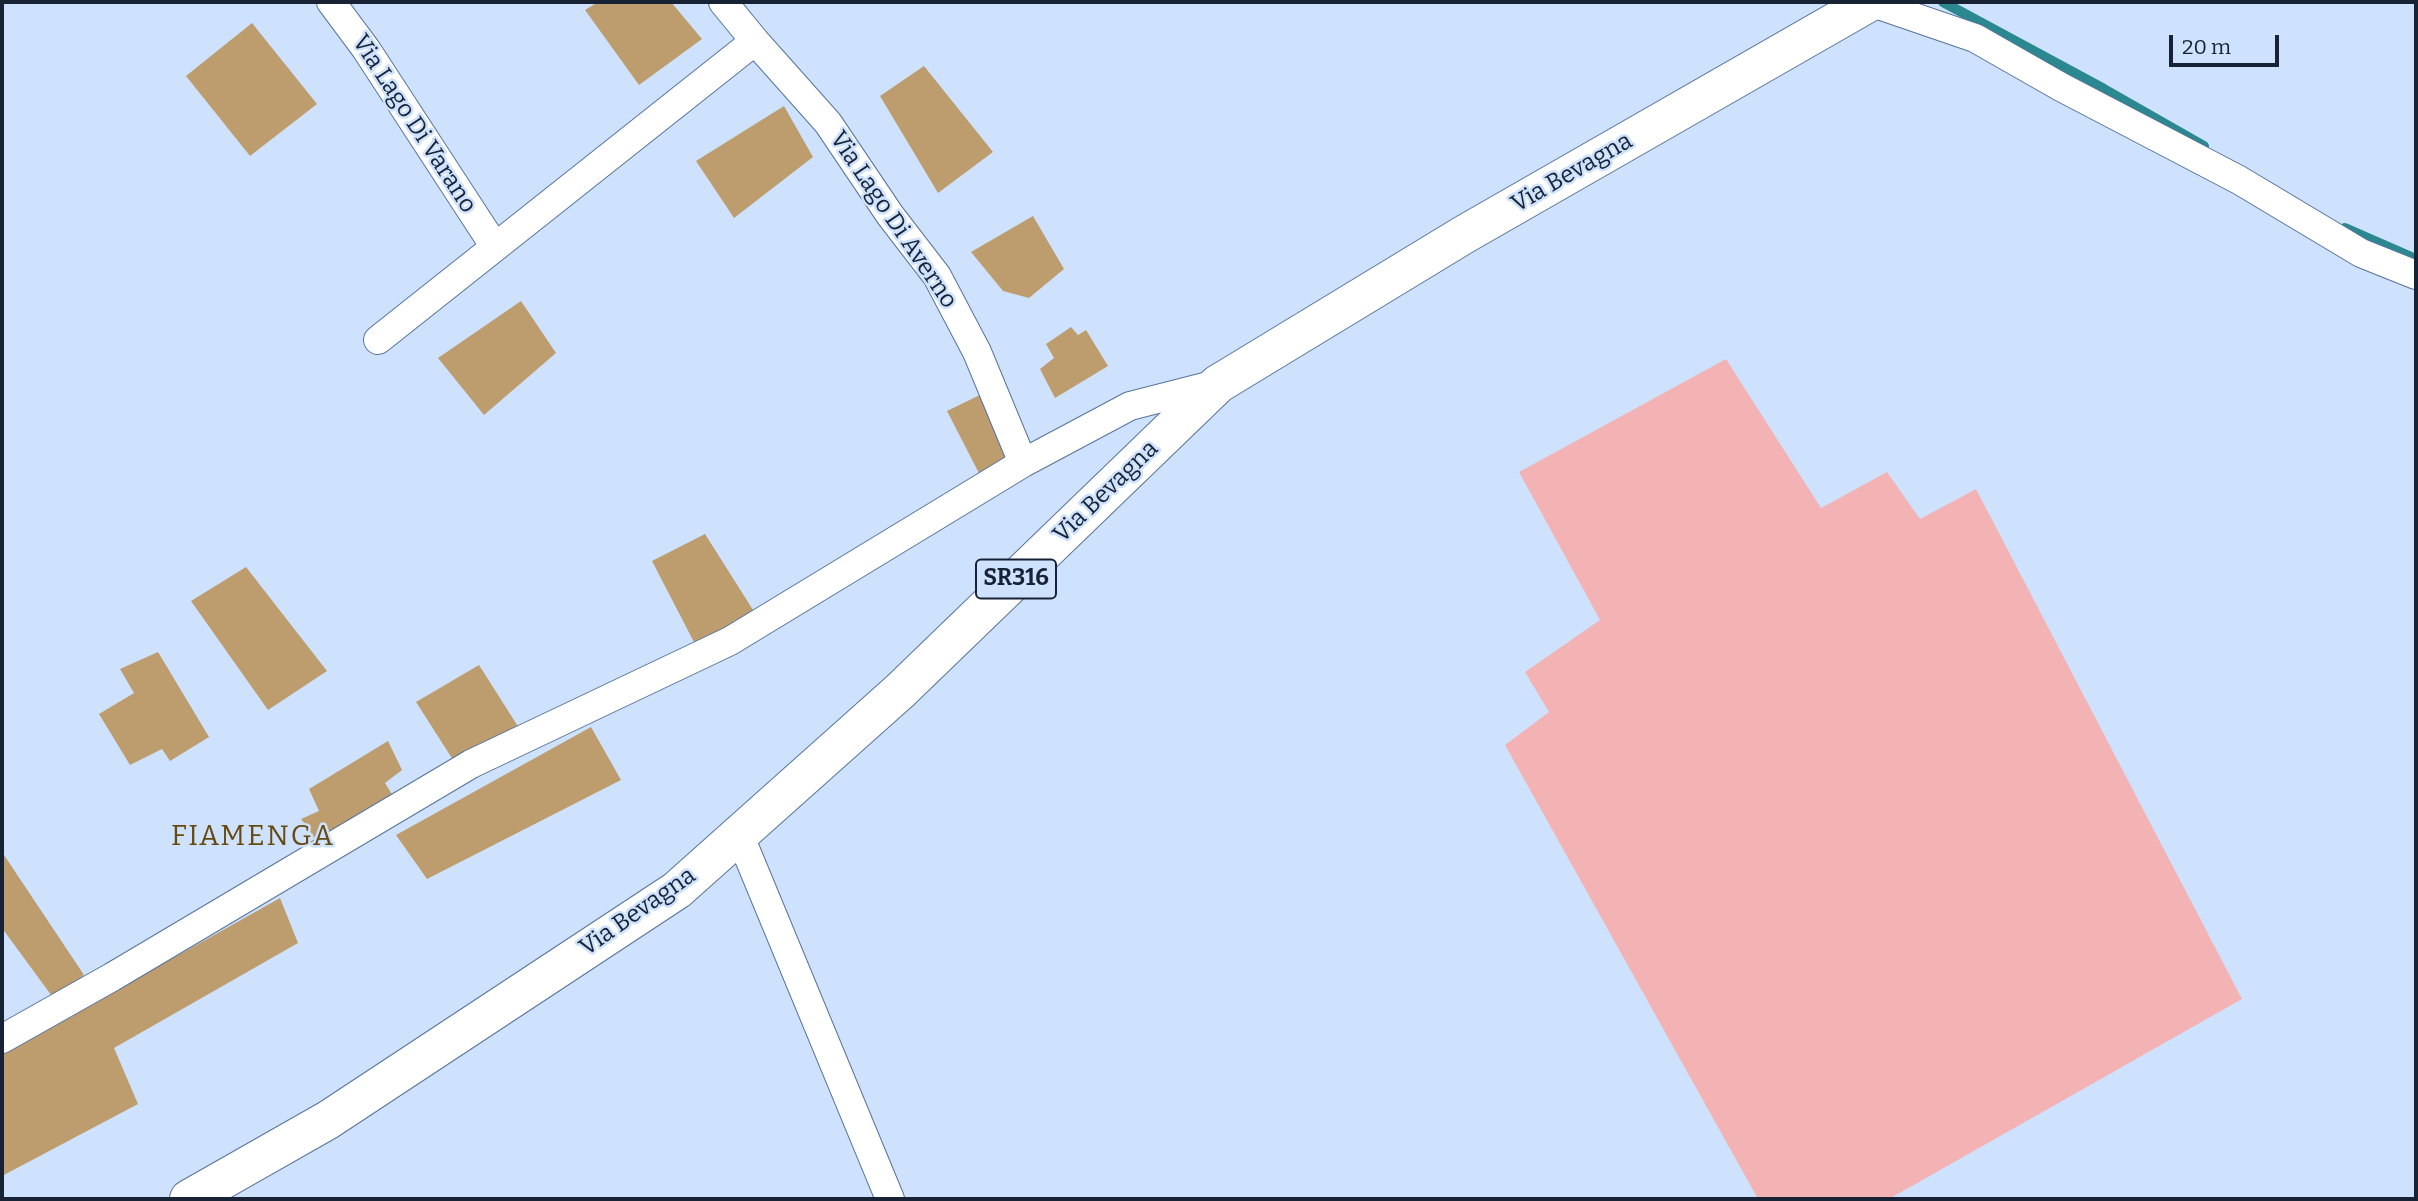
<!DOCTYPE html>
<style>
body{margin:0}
#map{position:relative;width:2418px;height:1201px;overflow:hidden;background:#cee2fe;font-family:Bitter,serif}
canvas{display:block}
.frame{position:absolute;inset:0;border:4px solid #172334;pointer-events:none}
.scale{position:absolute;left:2169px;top:35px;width:110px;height:32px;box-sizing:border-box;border:4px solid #172334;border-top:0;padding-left:9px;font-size:21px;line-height:24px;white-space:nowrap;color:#172334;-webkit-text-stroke:5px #cee2fe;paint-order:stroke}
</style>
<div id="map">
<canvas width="2418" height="1201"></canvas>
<div class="frame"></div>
<div class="scale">20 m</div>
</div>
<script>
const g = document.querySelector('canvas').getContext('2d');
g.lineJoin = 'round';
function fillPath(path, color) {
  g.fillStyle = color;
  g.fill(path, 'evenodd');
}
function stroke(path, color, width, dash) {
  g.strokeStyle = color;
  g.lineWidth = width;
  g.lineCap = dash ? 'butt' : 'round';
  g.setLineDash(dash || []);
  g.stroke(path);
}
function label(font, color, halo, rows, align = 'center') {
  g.font = font + ' Bitter,serif';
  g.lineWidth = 5;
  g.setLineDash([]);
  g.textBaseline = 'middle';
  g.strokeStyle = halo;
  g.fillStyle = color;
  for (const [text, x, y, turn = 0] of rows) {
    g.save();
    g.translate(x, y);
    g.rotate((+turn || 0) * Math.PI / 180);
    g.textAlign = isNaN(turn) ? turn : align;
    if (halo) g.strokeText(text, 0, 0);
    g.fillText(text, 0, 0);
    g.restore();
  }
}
const green = new Path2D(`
 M1726,359L1821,508L1887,472L1920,519L1976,489L2242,999L1889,1199H1758L1505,745L1549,712L1525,672L1600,620L1519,472Z`);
const stream = new Path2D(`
 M1943,2L2104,89L2204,146
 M2345,228L2416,259`);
const building = new Path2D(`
 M598,2H671L702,39L639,85L585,10Z
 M252,23L317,104L250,156L186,76Z
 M924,66L993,152L938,193L880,96Z
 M784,106L813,157L734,218L696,161Z
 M1033,216L1064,269L1029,298L1003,291L971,252Z
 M521,301L556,353L484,415L438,358Z
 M1071,327L1078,335L1086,330L1108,366L1055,398L1040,369L1054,358L1046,344Z
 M986,392L1014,456L982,479L947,411Z
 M705,534L755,613L696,646L652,561Z
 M246,567L327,671L268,710L191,601Z
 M158,652L209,737L170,761L162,749L130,765L99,714L134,693L120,669Z
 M479,665L519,728L455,763L416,702Z
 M591,727L621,780L427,879L396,835Z
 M388,741L402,770L385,783L397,802L322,848L301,819L319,811L309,789Z
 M2,852L84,975L54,999L2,928Z
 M280,898L298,943L114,1048L138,1104L2,1176V1054Z`);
const minor = new Path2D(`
 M331,2L366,49L495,247
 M723,2L755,41L828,123L890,215L937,276L977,352L1023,463
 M1870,2L1975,38L2061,87L2239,180L2361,253L2416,275
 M378,340L755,41
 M739,834L890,1199
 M2,1039L112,977L471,764L730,641L1023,463L1130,406L1216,384`);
const primary = new Path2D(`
 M189,1199L328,1120L677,890L900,691L1218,384L1465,234L1870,2`);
const shields = [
 [1016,579,80]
];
const shieldNames = [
 ["SR316",1016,579]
];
const streetNames = [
 ["Via Lago Di Varano",414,124,57],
 ["Via Bevagna",1572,173,-30],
 ["Via Lago Di Averno",893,220,56],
 ["Via Bevagna",1106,492,-44],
 ["Via Bevagna",638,912,-35]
];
const quarterNames = [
 ["FIAMENGA",253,837]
];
fillPath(green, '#f3b3b4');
stroke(stream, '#2c8890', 10);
fillPath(building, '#bd9d6e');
stroke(minor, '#57739d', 30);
stroke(primary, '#57739d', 40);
stroke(minor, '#fff', 28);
stroke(primary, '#fff', 38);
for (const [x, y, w] of shields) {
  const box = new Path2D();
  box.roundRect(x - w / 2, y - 19.5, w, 39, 5);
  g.fillStyle = '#cee2fe';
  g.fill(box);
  stroke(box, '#172334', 2);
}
label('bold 23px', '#172334', null, shieldNames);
label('24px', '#172334', '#cee2fe', streetNames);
g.letterSpacing = '2px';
label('28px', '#674912', '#cee2fe', quarterNames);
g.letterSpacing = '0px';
</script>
